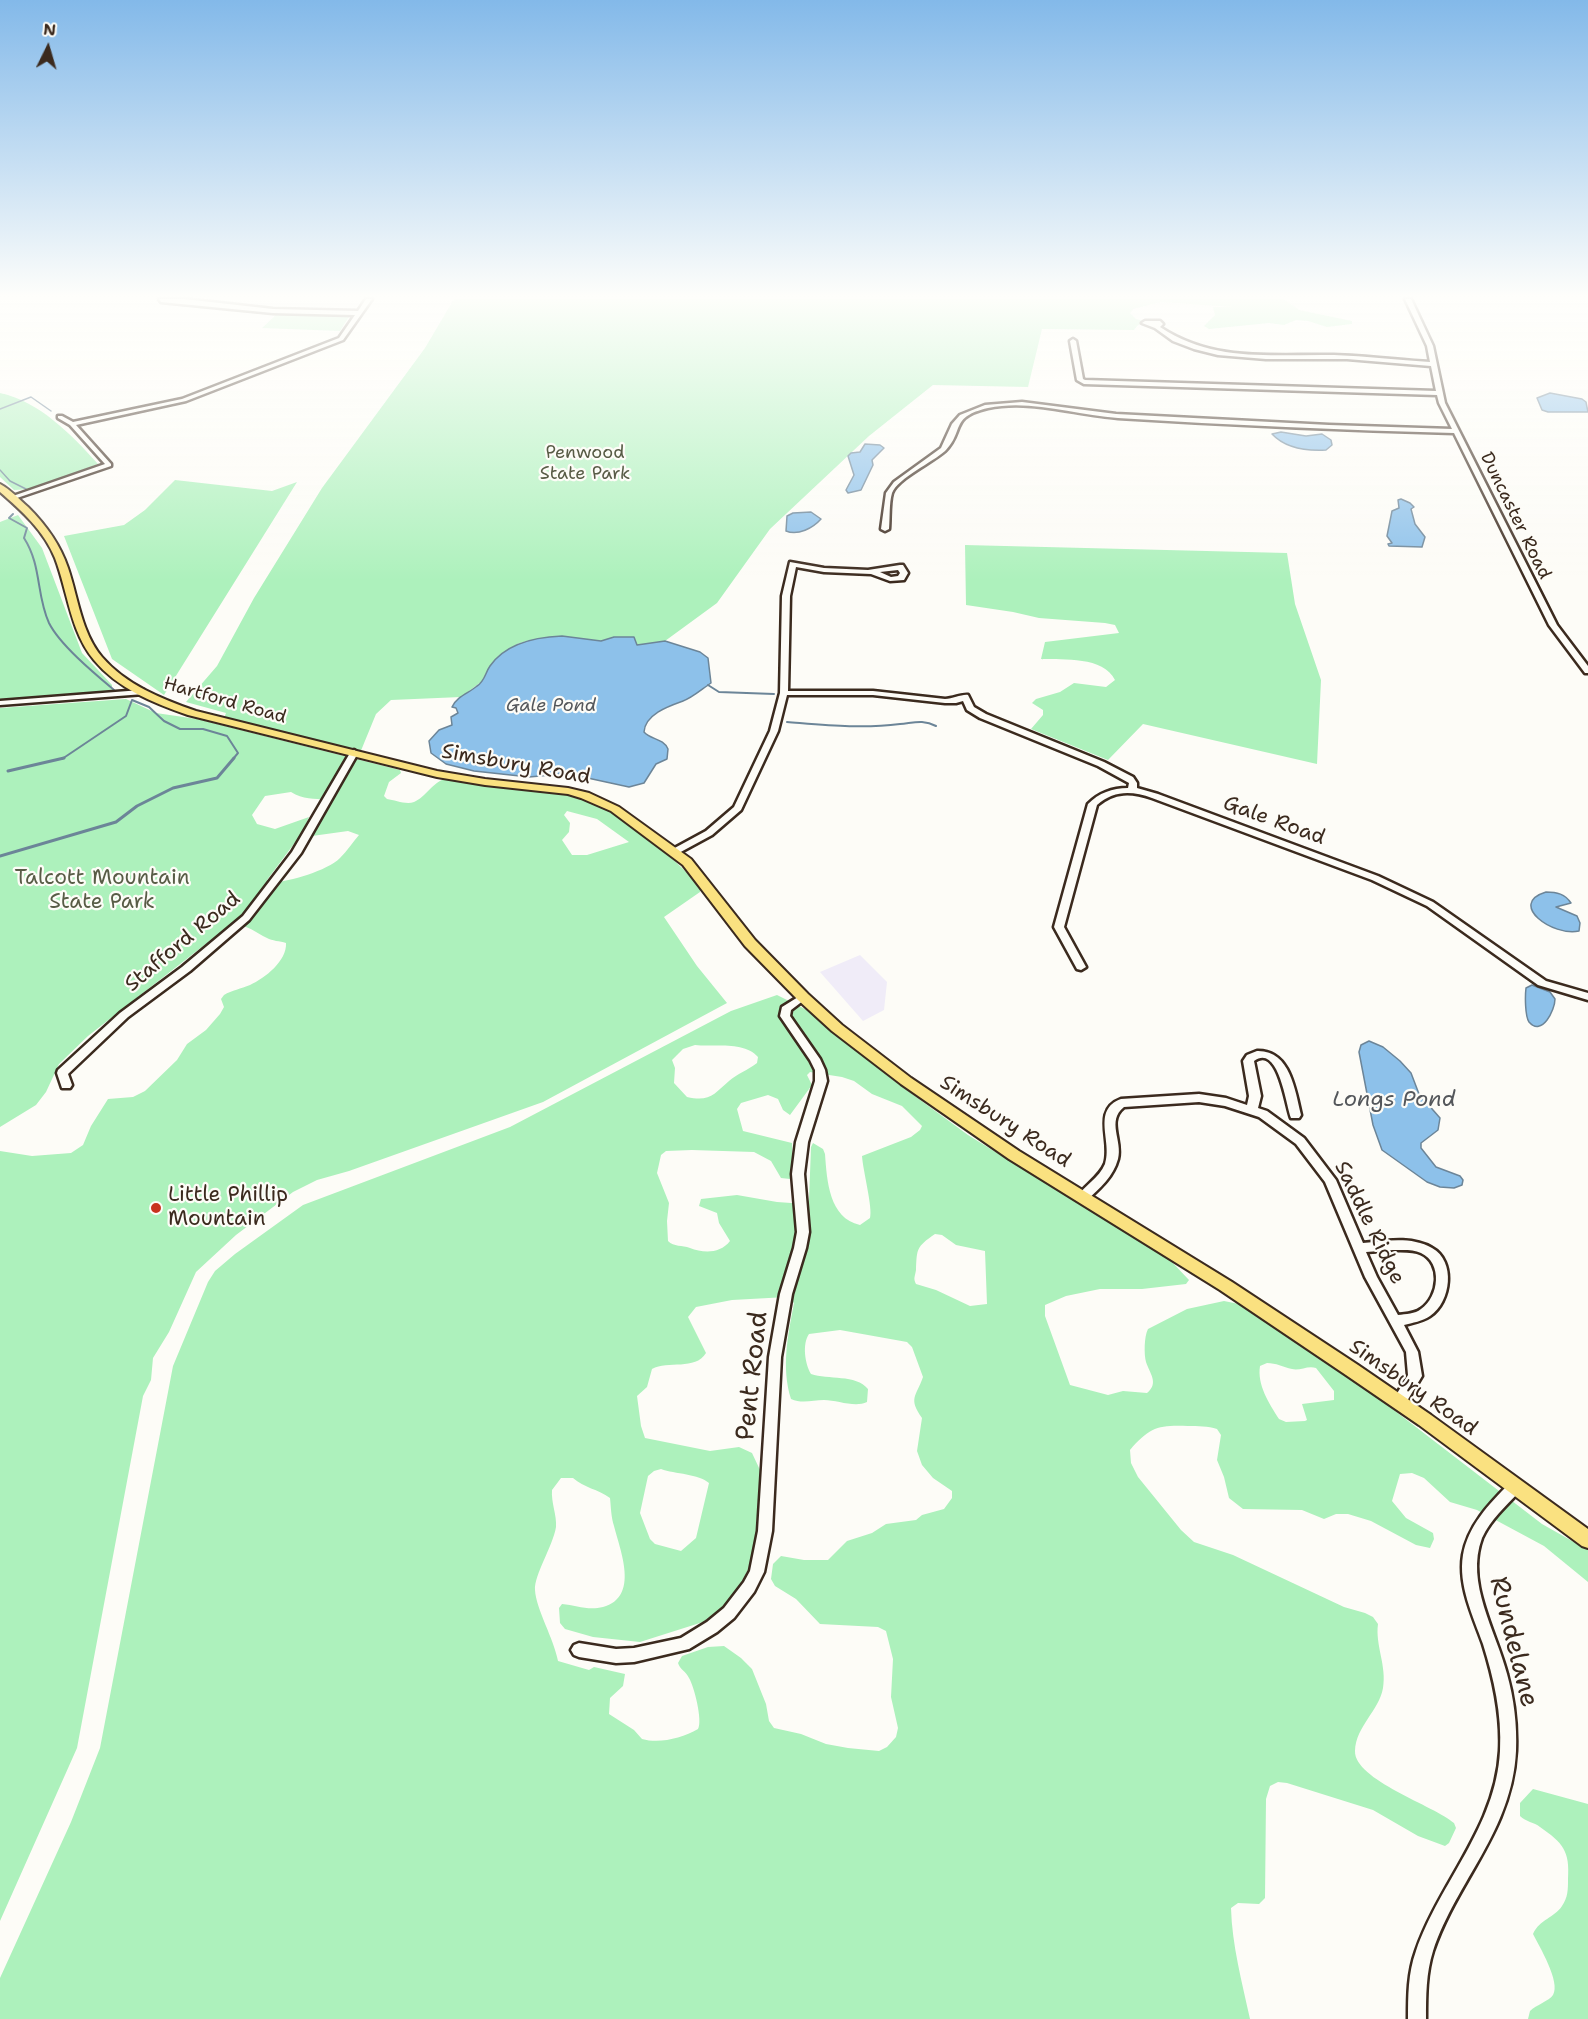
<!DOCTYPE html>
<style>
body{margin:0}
#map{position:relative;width:1588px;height:2019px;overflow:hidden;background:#fdfcf7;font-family:"Shantell Sans",sans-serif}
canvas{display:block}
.north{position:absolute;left:18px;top:18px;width:60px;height:60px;-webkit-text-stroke:4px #fdfcf7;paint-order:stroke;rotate:5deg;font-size:16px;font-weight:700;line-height:24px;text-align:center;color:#3b2a1e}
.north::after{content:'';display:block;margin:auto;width:21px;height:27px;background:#3b2a1e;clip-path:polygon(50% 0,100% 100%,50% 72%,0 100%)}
</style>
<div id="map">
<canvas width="1588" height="2019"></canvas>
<div class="north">N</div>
</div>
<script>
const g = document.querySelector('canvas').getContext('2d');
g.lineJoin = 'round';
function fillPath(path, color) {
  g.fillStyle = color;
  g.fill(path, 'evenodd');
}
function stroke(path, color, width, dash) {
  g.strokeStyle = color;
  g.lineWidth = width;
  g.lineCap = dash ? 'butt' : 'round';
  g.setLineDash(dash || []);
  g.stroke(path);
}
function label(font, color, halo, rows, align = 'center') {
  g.font = font + ' "Shantell Sans",sans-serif';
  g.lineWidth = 4.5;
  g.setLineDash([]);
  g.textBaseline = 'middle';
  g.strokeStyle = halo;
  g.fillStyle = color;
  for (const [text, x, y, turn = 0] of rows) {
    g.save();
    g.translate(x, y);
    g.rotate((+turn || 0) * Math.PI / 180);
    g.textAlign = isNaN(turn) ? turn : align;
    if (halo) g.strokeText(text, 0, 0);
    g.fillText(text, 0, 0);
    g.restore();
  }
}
const built = new Path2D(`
 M860,955L887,982L884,1010L863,1021L820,972Z`);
const green = new Path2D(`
 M454,299H1284L1299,310L1352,321V324L1327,327L1308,321L1296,320L1284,325L1269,323L1209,329L1204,326L1215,315L1213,307H1233L1161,302L1133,309L1130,313L1136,319L1147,322L1138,325L1134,330L1042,329L1028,387L933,385L869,436L770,529L717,603L665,641L637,645L633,637H614L601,641L551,637L527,641L517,644L490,666L485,679L461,697L391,700L376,714L360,753L223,721L226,713L186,702L217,666L254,598L322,488L425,348Z
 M278,313L350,315L340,331L262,328Z
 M0,393C39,401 72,435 98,464L33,489L14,490L0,477Z
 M175,480L272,491L297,482L164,695L112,659L64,536L124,525L145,510Z
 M18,515L42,548L82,653L112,685V691L0,700V522Z
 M965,545L1287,553L1295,604L1321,680L1317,764L1143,724L1108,760L1031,729L1043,715V710L1032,703L1036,699L1060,692L1074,683L1106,687L1115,680C1103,656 1064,660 1041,659L1045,642L1119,633L1115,625L1105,623L1039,618L1013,612L966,605Z
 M126,699L156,713L197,719L400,770L401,773L389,782L384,796L387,799C395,800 406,805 414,802C425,798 435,779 447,779C460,779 475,785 488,786C516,790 547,788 575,796C614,807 674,856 700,887V892L664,917L697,966L727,1003L543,1102L349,1171L317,1180L293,1192L236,1235L196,1272L169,1332L153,1358L151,1380L143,1396L77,1748L0,1921V1151L32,1156L71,1153L83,1145L91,1126L108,1099L133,1097L145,1091L177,1060L187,1044L206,1030L220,1014L224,1007L221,999L224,995C232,990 241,989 250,985C265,978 287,961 286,943C280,941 272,941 267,938C255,932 245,923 230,925L88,1036L59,1064L46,1092L36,1105L0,1127V708ZM291,792C303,800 314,798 327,800C329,814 313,824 312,836L348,831L359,835C353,842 347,851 340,858C327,871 290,881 272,883L267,880L302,833L309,817L275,829L257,824L252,815L265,796ZM567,811L597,819L629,842L587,855H572L562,840L569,832L570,823L564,815Z
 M777,995L809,1011L893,1080L968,1135L1170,1260L1189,1280L1186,1284L1142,1289H1100L1066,1296L1045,1305V1316L1070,1385L1108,1395L1123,1391L1147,1393C1159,1383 1150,1374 1146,1362C1144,1355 1144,1336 1148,1329L1187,1309L1224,1301L1239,1304L1373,1394L1542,1524L1588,1550V1582L1544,1546L1477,1510L1450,1502L1424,1478L1412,1473L1400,1474L1392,1501L1406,1518L1433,1533L1434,1539L1430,1548L1416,1545L1371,1521L1348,1514H1336L1324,1519L1302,1510L1243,1509L1229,1498L1224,1477L1217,1460L1221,1435L1217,1429C1208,1426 1198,1426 1188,1426C1158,1425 1150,1427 1130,1450L1131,1463L1138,1477L1181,1530L1194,1542L1233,1555L1344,1607L1365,1613L1373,1617L1378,1624C1375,1645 1387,1666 1383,1688C1379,1711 1356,1726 1355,1751C1354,1780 1435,1806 1454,1823L1456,1828L1449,1843L1445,1846L1418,1836L1373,1810L1287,1783L1278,1782L1270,1786L1266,1799L1265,1898L1259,1904L1238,1903L1231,1908C1232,1945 1242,1982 1250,2019H0V1978L71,1822L100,1748L173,1366L208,1282L215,1271L235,1254L303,1205L510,1127L731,1011ZM695,1045C713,1047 745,1041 758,1057L757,1063C748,1070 737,1074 729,1081C714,1094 710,1102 687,1097L674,1083L675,1068L672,1060L683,1049ZM810,1072L842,1077L854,1081L872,1094L902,1106L922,1126L920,1130L911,1137L862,1156C863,1171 873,1208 870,1218L860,1225C829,1218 827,1181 825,1154L823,1149L813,1143L811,1147L809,1200L805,1204L777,1202L737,1195L701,1199L699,1206L717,1213L719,1223L730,1241C720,1254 703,1253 690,1248C682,1245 674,1247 668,1241L667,1221L669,1203L657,1173L661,1155L666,1151L692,1150L754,1152L771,1161L781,1178L790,1179L793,1177L792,1143L743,1131L737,1109L741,1103L768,1095L778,1099L783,1110L790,1115L812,1085L807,1075ZM935,1234L942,1235L956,1245L985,1251L987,1304L970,1306L936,1290L916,1284C913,1278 915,1277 916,1270C917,1249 916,1247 935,1234ZM787,1297L794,1303C788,1335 781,1367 791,1399C802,1404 813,1400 824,1400C837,1400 855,1408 867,1402L868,1389C856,1374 828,1380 811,1374C805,1364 802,1344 809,1334L840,1330L907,1342L912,1347L923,1377C916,1397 908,1398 922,1418L917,1451L922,1465L933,1478L952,1491V1498L944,1509L922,1515L916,1520L886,1524L872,1533L847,1541L828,1560H804L781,1556L773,1564L771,1579L775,1586L796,1599L820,1624L878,1627L886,1631L893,1659L891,1697L898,1728L896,1737L887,1747L879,1751L848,1748L826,1744L801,1734L774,1728L769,1721L766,1704L752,1669L741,1658L724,1646L708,1647L682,1656L678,1663C680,1670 686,1671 689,1678C694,1686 703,1721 698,1729C682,1738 660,1744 642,1739L634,1730L609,1714L610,1698L623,1686L625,1674L594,1667L589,1670L558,1661C554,1639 536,1609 535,1590C534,1575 553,1546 556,1527C557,1515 551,1503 552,1490L561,1478H573C584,1488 598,1489 610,1498C611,1507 611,1517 614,1526C620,1550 640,1597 603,1607C588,1611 576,1605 562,1604L559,1608L560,1623L565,1629L593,1637L640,1642L703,1622L724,1607L738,1588L749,1568L755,1545L760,1470L752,1453L739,1447L710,1451L645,1438L641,1426L637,1396L647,1387L652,1369C668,1360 695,1371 706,1353L688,1317L696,1307L732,1300ZM1267,1363C1276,1363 1283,1367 1292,1369C1300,1371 1308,1365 1316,1368L1334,1391V1400L1302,1404L1307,1420L1305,1421L1286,1422L1279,1419C1269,1403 1257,1385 1260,1366ZM661,1469C675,1474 699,1474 709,1483L696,1538L681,1551L655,1544L650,1539L640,1513L648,1476L654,1471Z
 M1533,1789L1588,1804V2019H1528L1530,2011C1536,2005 1549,2001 1553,1995C1561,1982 1539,1946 1533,1934C1540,1919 1554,1918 1562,1906C1568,1897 1568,1890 1568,1879C1570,1851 1563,1843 1540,1827C1534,1822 1526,1822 1520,1816V1803Z`);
const water = new Path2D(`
 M1550,393L1582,399L1586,402L1588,412H1548L1542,410L1537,398Z
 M1281,432L1306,436L1322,434L1331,440L1332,445L1326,450C1308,451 1286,449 1272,434Z
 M865,444L880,445L884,448L872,460L873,465L861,490L848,493L846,490L854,475L848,456L851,453L860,452Z
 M1401,499L1410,503L1414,507L1411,509L1415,524L1425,537L1422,547L1389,546L1388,544L1392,543L1387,536L1392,511L1399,508L1398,500Z
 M811,512L821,519C813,528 798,536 786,531L787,516L793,513Z
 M562,636L601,641L614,637H634L637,645L665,641L700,652L708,658L711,683C702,689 692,698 683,701C669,706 645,714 644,732C651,740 663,738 668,749L667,759L656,764L644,783L629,787L583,777L562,774L529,777L474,771L446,764L431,753L429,741L439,730L452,725L451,717L458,713L456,708L452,707C457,696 469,693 477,686C485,681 485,673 490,666C506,643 536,637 562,636Z
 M1546,892C1557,892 1565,894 1571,903L1556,907L1577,916L1580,923L1579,931C1553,937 1507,904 1546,892Z
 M1532,985L1550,992L1555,999C1555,1010 1542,1037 1529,1022C1525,1016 1525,996 1526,988Z
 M1369,1041L1383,1047L1400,1061L1411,1073L1419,1094L1440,1118L1438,1130L1421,1143V1148L1436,1167L1460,1176L1463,1180L1462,1185L1454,1188L1440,1187L1427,1182L1382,1150L1373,1125L1359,1052L1361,1045Z`);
const streamFar2 = new Path2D(`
 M0,409L31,397L51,411
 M0,470L10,481L26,489`);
const streamFar1 = new Path2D(`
 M13,514L9,518L27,528L24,538C42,566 36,595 49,623C60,645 95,674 114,690
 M708,685L719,692L774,694
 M787,722C825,725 861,729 900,724C913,723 923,719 936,726
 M62,759L126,716L132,700L149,707L164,721L180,729H203L227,736L238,753L233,759`);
const stream = new Path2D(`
 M8,771L64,758
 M0,856L116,822L137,806L173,788L217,778L234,758`);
const minor = new Path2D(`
 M159,299H184L273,309L358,311L366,299H372L343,340L186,401L76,425L111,464V466L14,499H10V497L105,464L70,425L58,418V416H62L73,422L182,399L339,338L355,315L273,313L161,302Z
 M1405,299H1411L1433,346L1445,403L1557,625L1588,666V673H1585L1549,625L1454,433C1342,430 1230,425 1118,418C1075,415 1031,399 988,408C949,417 965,431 945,451C933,462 898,478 892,493C889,503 890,518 889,529L885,531L881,529L886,493L894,482L941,448L952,424L960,415L985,405L1022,402L1116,414L1329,425L1452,429L1439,403L1437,395L1084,384L1077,380L1070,341L1073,339L1076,341L1083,379L1085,380L1436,391L1431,366L1347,359H1266L1218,355L1194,349L1173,341L1155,328L1142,323L1145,321H1160L1163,324L1160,327C1215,363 1272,354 1334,355C1366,356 1398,360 1430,362L1427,346Z
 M790,562L824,568L868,570L900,565H903L908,573L904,580L890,581L871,574L824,572L796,567L790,596L788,691H873L945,699C953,699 962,694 968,695L974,707L986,714L1104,762L1133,777L1137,783V788L1158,794L1378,876L1433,902L1546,981L1588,993V1000L1538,985L1427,906L1372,880L1152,798C1132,791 1114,790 1097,805L1064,927L1086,967L1081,970L1077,969L1054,927L1088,804C1099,793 1112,788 1128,788L1129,783L1098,766L980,718L967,710L963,701L956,703H945L873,695H787L778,731L741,810L712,835L677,854H671L669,852L671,850L706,831L734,807L770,731L780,693L782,596ZM898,570L900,573L898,576L891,577L880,572Z
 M141,690H144V694L0,705V701Z
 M354,750L358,753L301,853L249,920L190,971L128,1017L68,1074L72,1085L70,1088H62L57,1073L58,1070L120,1013L182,967L243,916L292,852L350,753Z
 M803,994L808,997L791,1010L790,1016L820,1059L825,1070L827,1081L808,1142L804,1174L809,1232L806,1248L792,1294L781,1357L772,1531L764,1572L754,1592L734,1618L717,1632L689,1649L634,1662L616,1663L579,1657L574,1655L571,1650L574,1645L579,1643L616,1649L634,1648L681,1638L707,1622L724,1608L744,1582L750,1571L758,1531L769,1357L780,1294L794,1248L797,1232L792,1174L796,1142L815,1081V1070L810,1060L780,1016L782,1007Z
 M1257,1051C1290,1050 1295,1090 1301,1115L1299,1118H1291C1286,1106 1279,1043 1254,1061L1261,1096L1258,1108L1267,1111L1304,1138L1336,1180L1363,1243C1385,1241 1412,1236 1432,1248C1456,1261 1451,1302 1430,1316C1423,1321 1412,1323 1404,1325L1418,1352L1422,1376L1404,1406L1399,1408L1394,1406L1392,1402L1408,1375L1406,1352L1365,1277L1325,1182L1296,1144L1259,1117L1225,1106L1199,1102L1124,1107C1106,1121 1123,1141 1118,1159C1113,1177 1100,1188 1087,1200H1079L1077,1197C1085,1185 1099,1178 1105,1164C1113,1142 1091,1110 1121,1099L1199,1094L1226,1098L1247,1105L1249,1096L1243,1061L1247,1055ZM1393,1250C1403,1250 1413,1249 1421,1253C1443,1263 1439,1297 1421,1309C1415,1314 1406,1314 1398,1315L1377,1277L1366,1252Z
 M1514,1482L1519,1484L1521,1488L1519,1492C1506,1506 1490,1520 1482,1538C1465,1583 1496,1631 1507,1674C1514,1699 1517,1725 1516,1751C1512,1831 1457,1880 1433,1951C1426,1973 1426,1996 1426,2019H1408C1408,1996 1408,1973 1416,1951C1440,1882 1496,1827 1500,1751C1502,1714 1494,1679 1483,1644C1473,1616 1458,1585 1463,1555C1468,1526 1489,1504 1509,1484Z`);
const major = new Path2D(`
 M0,484C10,489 20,500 28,507C46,525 60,544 68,568C78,597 81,632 102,657C126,685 162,699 196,711L437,771L485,779L568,788L589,793L619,807L691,859L755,940L808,994L842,1025L911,1078L1019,1151L1232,1282L1358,1365L1431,1415L1588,1529V1548L1582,1546L1419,1425L1346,1375L1220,1290L1009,1159L901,1084L832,1031L798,1000L745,946L683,865L611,811L581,798L568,794L485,785L437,777L188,715C154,703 118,689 94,660C70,631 68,592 55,558C44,531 22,511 0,492Z`);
const markers = [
 [156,1208,6,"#c8321e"]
];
const farParknames = [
 ["Penwood",585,453],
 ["State Park",585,474]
];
const farStreetnames = [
 ["Duncaster Road",1515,516,64],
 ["Hartford Road",225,701,16]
];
const farWaternames = [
 ["Gale Pond",551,706]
];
const streetNames = [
 ["Simsbury Road",516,765,10],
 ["Gale Road",1274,821,20],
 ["Stafford Road",183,942,-40],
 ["Simsbury Road",1005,1122,33],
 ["Saddle Ridge",1369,1223,64],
 ["Simsbury Road",1413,1388,35]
];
const parkNames = [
 ["Talcott Mountain",102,879],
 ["State Park",102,903]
];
const poiNames = [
 ["Little Phillip",168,1196],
 ["Mountain",168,1220]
];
const waterNames = [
 ["Longs Pond",1394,1100]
];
const nearStreetnames = [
 ["Pent Road",753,1376,-84],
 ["Rundelane",1513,1642,76]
];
fillPath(built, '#f0ecf8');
fillPath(green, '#adf1bc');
fillPath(water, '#8dc1ea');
stroke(water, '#6c8598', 1.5);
stroke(streamFar2, '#6c8598', 1.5);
stroke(streamFar1, '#6c8598', 2);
stroke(stream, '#6c8598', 3);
stroke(minor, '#3b2a1e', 5);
stroke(major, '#3b2a1e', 4);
fillPath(minor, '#fdfcf7');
fillPath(major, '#fae180');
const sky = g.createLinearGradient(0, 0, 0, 581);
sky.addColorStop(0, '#83b9e9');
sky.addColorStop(0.51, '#fefefb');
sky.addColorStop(1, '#fefefb00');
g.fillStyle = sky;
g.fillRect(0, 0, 1588, 581);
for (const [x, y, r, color] of markers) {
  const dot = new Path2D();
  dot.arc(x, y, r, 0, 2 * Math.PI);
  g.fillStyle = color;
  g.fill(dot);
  stroke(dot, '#fdfcf7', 2);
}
label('18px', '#585c46', '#fdfcf7', farParknames);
label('18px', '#3b2a1e', '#fdfcf7', farStreetnames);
label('italic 18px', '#54575b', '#fdfcf7', farWaternames);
label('21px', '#3b2a1e', '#fdfcf7', streetNames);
label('21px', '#585c46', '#fdfcf7', parkNames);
label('21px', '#3b2a1e', '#fdfcf7', poiNames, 'left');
label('italic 22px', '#54575b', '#fdfcf7', waterNames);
label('26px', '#3b2a1e', '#fdfcf7', nearStreetnames);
</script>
